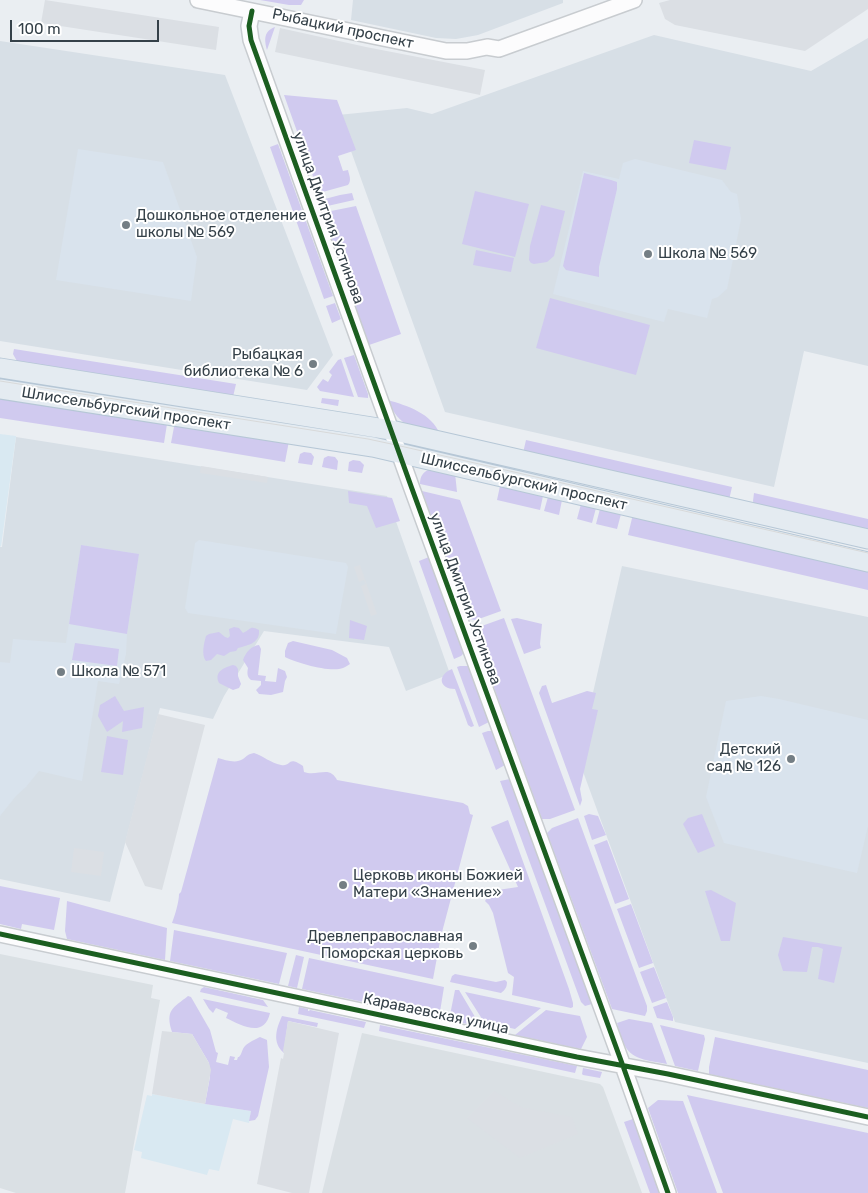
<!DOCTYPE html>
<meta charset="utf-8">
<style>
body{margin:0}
#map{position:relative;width:868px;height:1193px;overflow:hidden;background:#eaeef2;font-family:Rubik,sans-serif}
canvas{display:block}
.scale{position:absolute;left:10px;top:20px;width:149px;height:22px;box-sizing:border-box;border:2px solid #354149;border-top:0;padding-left:6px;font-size:15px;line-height:18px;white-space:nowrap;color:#354149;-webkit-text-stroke:4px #fff;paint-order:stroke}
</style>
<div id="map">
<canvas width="868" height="1193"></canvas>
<div class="scale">100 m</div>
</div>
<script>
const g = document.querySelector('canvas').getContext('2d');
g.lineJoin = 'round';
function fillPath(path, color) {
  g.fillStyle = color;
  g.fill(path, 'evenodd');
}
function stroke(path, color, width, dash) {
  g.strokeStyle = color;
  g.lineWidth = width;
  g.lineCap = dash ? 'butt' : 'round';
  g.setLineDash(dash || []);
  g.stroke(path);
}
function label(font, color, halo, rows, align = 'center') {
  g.font = font + ' Rubik,sans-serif';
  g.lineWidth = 4;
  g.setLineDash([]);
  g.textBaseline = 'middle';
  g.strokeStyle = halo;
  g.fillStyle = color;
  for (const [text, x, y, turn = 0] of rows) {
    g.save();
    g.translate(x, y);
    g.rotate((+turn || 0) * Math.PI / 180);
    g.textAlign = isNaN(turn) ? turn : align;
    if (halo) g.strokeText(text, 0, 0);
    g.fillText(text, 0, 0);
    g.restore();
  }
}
const residential = new Path2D(`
 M353,0H563V3L478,35L456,39L436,38L351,20Z
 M654,35L811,71L868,38V366L804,351L774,487L445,412L338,115L407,108L432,114Z
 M0,41L225,75L333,355L307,390L0,341Z
 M16,437L387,496L450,674L406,691L389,647L264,631L224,696L213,719L160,708L110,902L0,879V547H2Z
 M622,566L868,617V1063L675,1022L578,758Z`);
const commercial = new Path2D(`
 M0,434L16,436L1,547L0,546Z
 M152,1094L205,1104L251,1111L249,1123L233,1119L219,1171L209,1169L207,1175L141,1158L142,1152L134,1150L147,1095L152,1096Z`);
const industrial = new Path2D(`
 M0,954L153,985L151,998L160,1000L125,1193H16L0,1188Z
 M362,1033L600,1084L603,1087L642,1193H322Z`);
const education = new Path2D(`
 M78,149L163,162L197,257L191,301L56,280Z
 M635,159L722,180L731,192L737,194L741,219L727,289L718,297L712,299L707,318L668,309L664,322L553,294L583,171L619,179L623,163Z
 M199,540L346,563L348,567L336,634L188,613L185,608L195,543Z
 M81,545L139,554L127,634L126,654L119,684L98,681L82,781L39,771L26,787L16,796L0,816V662L10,663L13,639L66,643Z
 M761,696L779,699L868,720V826L857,873L724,843L706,797L726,701Z`);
const green = new Path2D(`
 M260,0H304L301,5H289Z
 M275,27L267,50C264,39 264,31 275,27Z
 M284,95L337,100L356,150L338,156L343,171L348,170C349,175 352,180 348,185L319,193Z
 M694,140L731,147L726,170L689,163Z
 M278,144L333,296L324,299L270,147Z
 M584,173L611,180L617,182V189L599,267V277L566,270L563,266Z
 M475,191L529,204L515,257L462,244Z
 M352,193L354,200L323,207L321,200L340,195Z
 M541,205L565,211L554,256L547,262L534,264L531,263L529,260L530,246Z
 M356,206L401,334L369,345L321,213Z
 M476,250L514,258L511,272L473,265Z
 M550,298L650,325L636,375L536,348Z
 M335,303L341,319L332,323L326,306Z
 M14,349L236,384L233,397L18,363L13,354Z
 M354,355L368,394V398L358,397L344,358Z
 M341,359L354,397L320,391L317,387L323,379L328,382L332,375L329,372L338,360Z
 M0,396L167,424L164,443L0,418Z
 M322,398L339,400L338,406L321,403Z
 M388,400C408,406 431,413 440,434C414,428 399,428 388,400Z
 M177,423L289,441L285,462L171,443L174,427Z
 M526,440L732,487L729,500L523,453Z
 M304,452L311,453L314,457L312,465L298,463L300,454Z
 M328,456L335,457L338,461L337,470L322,467L324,458Z
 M353,460L360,461L364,465L362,473L348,471L349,462Z
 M430,469L455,473L457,492L420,484C420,476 423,472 430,469Z
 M500,486L543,496L540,510L497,500Z
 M348,491L392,498L400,521L376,528L367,506L349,503Z
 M422,491L460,500L501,611L476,620L469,619Z
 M754,493L868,519V531L754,506L753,501Z
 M548,497L562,500L559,515L544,511Z
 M581,504L596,508L592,523L577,519Z
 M600,509L621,514L617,529L596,524Z
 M633,514L868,569V590L628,535Z
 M81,545L139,554L127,634L69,624Z
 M429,557L464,653L461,656L454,659L419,561Z
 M504,618L575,810L550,819H542L474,633L479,627Z
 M517,618L542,624L540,644L541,648L524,654L511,619Z
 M350,620L367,626L364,640L349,638Z
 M234,627L239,628L243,633C251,629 250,625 259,630C260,643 249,645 238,648L236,651L230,652L224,656L217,654L211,660L206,661C201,655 204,643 206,636L209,634L219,632L225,637L228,638L230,636L229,629Z
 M293,641L332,650L347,658L350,664C348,665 346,667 343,668C331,673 297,663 285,657V651L288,643Z
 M75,643L119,649L117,666L72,660Z
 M259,645L261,649L258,675L266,676L265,681L276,682L278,668L285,671L287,677L285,681L283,692L271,695L259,694L256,690L261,685V681L251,680C247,677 247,673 248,668L243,660C246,652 251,646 259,645Z
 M233,665L236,666L238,669V676L241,684L239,688L233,690L219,683C214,672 223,668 233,665Z
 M460,666H469L489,722L479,727L457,667Z
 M452,669L474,726L471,727L468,725L455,689C439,689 437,675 452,669Z
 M546,685L552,703L587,691L596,693L592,709L598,710L580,789L582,800L580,806L539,693L542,686Z
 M115,696L124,711L144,707L142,728L122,732L123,721L107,732L98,716L100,705Z
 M488,731H493L505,765L496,770L482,733Z
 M107,736L128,740L123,775L101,772Z
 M254,753C263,756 271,763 281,765C292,767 287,755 303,766L304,772C314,776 326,769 332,774C334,775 336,778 337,780L463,803L468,806L470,814L473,815L441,936L433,979L172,923C175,915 179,902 179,894L181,892L218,758C225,760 236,764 243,759C247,756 248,754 254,753Z
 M510,779L592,1004L585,1006L581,1002L500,781Z
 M589,814L598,816L606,835L592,840L584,816Z
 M702,814L715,846L698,853L683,824L688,818Z
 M578,818L647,1006V1011L645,1016L612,1009L547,833L552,828Z
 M508,820L569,989L573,1003V1007L571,1008L512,995L514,977L508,973L493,913L489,905L485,901L491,891L518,887L491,827Z
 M607,840L629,899L615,904L594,845Z
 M0,886L60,898L54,930L22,924L21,929L0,924Z
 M711,890L736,903L730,941H721L705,891Z
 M67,901L167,928L165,960L67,939L65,931Z
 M631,904L653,963L639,968L617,909Z
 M174,930L287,953L279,984L170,961Z
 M783,937L842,947L834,983L818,979L823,949L818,947H812L807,972L783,971L778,955Z
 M296,955L304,957L297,988L288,986Z
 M309,958L444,987L439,1018L302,989Z
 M654,967L666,998L652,1003L640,972Z
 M455,974L496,982L505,980L507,982C507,987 505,990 501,993L450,982L452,976Z
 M204,987L263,1000L268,1007L200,992L201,989Z
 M455,990H459L481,1027L449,1020Z
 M465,992L541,1008L515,1029L484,1022Z
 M188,996L191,997L210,1030L216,1052L218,1053L216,1062L228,1065L230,1056L235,1057L234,1060H237L238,1057H239C242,1054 242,1049 245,1046C249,1042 256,1039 260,1037L267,1040L269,1067L258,1116L255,1120L249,1121L251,1111L205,1104L210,1077L209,1063L192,1034L172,1032C165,1010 173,1008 188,996Z
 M203,999L270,1013C264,1039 241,1025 226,1018L228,1013L216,1008L213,1013L209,1009Z
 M667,1002L673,1017V1021L657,1018L653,1007Z
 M299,1007L308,1009V1011H309L310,1010L366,1022L364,1028L298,1014Z
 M546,1010L580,1016L587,1037L581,1049L515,1035Z
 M282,1016L318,1023L317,1027L288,1021L284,1053C272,1043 276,1029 282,1016Z
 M629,1019L652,1023L667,1064C653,1061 633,1061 625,1046C621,1039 619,1030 617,1023Z
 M380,1025L577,1066L575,1073L379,1031Z
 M660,1025L704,1035L705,1039L698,1071L675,1066Z
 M715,1037L868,1070V1108L709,1074V1067Z
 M583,1068L602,1072L600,1078L583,1075L582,1074Z
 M687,1095L868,1133V1193H723Z
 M658,1100L683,1101L717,1193H678L648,1108Z
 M633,1119L659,1193H650L624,1122Z`);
const parking = new Path2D(`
 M45,0L219,27L216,50L41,23Z
 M670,0H868V9L805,51L675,25L665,19L659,3Z
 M280,28L366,47L485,70L480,95L275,52Z
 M201,466L268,477L267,483L200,473Z
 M360,565L377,614L371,616L361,586L366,584L364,580L359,582L354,567Z
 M158,714L205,725L162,890L145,886L125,842Z
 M74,848L104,852L101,876L71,872Z
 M288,1021L339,1033L309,1193H292L257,1184L281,1058L283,1059L284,1053L283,1051Z
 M162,1031L192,1034L209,1063L211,1070L205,1104L152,1094Z
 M494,1091L521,1107L572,1117L578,1134L520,1158L467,1118Z`);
const minor = new Path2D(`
 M198,0L446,51H467L487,47L499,49L634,0
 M252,11L249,26L251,40L411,486L623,1066L668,1193
 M0,934L577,1057L668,1074L868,1117`);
const major = new Path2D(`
 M0,368L391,430L868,539
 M0,389L373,447L868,562`);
const tram = new Path2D(`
 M0,381L368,439L396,445L868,553`);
const cycleway = new Path2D(`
 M252,11L249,26L251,40L411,486L623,1066L668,1193
 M0,934L577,1057L668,1074L868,1117`);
const markers = [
 [126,225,5,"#747e84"],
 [648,254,5,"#747e84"],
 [313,364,5,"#747e84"],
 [61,672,5,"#747e84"],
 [791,759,5,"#747e84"],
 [343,885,5,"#747e84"],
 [473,946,5,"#747e84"]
];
const streetNames = [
 ["Рыбацкий проспект",343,29,12],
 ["улица Дмитрия Устинова",328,218,70],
 ["Шлиссельбургский проспект",126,409,9],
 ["Шлиссельбургский проспект",524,482,13],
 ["улица Дмитрия Устинова",465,599,70],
 ["Караваевская улица",436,1014,12]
];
const poiNames = [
 ["Дошкольное отделение",136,216],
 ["школы № 569",136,233],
 ["Школа № 569",658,254],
 ["Рыбацкая",303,355,"right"],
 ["библиотека № 6",303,372,"right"],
 ["Школа № 571",71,672],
 ["Детский",781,750,"right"],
 ["сад № 126",781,767,"right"],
 ["Церковь иконы Божией",353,876],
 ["Матери «Знамение»",353,893],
 ["Древлеправославная",463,937,"right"],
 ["Поморская церковь",463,954,"right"]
];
fillPath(residential, '#d7dfe6');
fillPath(commercial, '#d9e9f2');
fillPath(industrial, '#dae0e4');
fillPath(education, '#d9e3ed');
fillPath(green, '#d0caef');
fillPath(parking, '#dbdfe4');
stroke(minor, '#c8ccd0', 18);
stroke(major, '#b6c7d6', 21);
stroke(minor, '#fcfcfd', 15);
stroke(major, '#e4ebf1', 19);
stroke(tram, '#d8d9d9', 1);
stroke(cycleway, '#1b5e20', 5);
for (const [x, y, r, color] of markers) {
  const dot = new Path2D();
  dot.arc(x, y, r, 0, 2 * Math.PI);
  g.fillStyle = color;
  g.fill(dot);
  stroke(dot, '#fff', 2);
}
label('15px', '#354149', '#fff', streetNames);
label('15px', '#354149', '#fff', poiNames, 'left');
</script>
